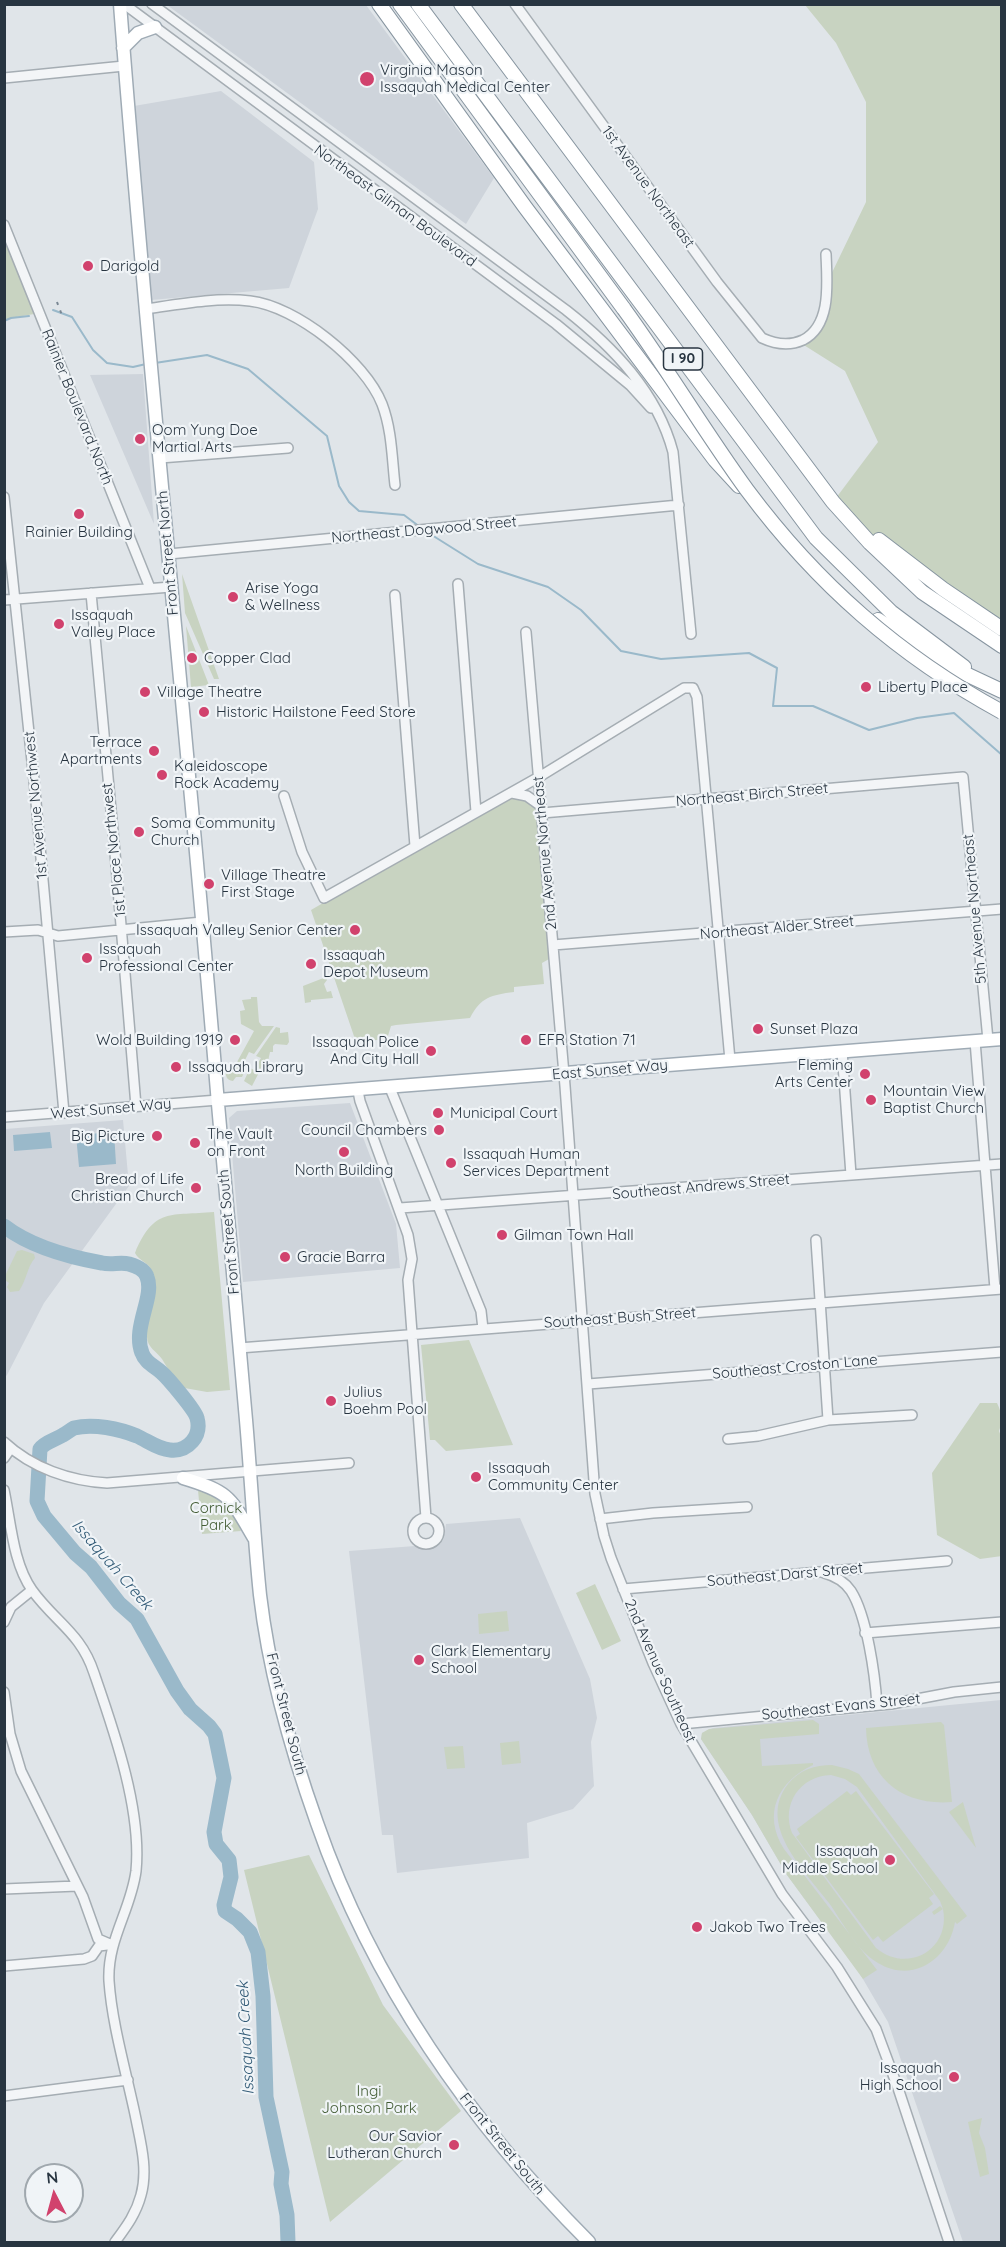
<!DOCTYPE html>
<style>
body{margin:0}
#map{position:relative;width:1006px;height:2247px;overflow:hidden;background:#e0e5e9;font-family:Quicksand,sans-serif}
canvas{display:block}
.frame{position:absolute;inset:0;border:6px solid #283541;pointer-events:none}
.north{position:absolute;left:24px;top:2163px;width:60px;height:60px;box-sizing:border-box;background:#f0f4f7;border:2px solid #a0a8ae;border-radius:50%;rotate:354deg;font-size:16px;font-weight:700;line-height:24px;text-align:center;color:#283541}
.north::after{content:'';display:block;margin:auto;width:21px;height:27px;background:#d1426d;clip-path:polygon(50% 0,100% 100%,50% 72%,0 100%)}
</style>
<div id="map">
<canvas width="1006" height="2247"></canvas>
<div class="frame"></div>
<div class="north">N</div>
</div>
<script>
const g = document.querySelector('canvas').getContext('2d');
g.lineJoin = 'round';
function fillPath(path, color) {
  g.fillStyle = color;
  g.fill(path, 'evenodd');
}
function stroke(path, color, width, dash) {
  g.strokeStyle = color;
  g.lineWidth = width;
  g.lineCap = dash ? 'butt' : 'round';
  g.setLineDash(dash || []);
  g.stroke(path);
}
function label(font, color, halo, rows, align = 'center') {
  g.font = font + ' Quicksand,sans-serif';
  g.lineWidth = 4.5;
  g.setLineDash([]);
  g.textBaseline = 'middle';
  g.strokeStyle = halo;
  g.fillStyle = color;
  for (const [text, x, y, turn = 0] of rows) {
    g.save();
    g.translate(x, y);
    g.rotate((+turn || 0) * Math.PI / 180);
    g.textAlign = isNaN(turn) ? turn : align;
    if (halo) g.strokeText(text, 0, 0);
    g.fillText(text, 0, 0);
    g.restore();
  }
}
const built = new Path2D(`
 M167,5H366L494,178L466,224Z
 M221,91L314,162L318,209L289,288L151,300L134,106Z
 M143,374L154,524L90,375Z
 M350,1103L396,1224L400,1268L243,1282L229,1118L237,1111Z
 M123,1120L129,1186L44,1303L7,1375L5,1377V1129Z
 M520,1518L590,1679L597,1718L591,1742L594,1786L573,1809L527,1823L529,1858L397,1873L393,1835H382L349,1551L415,1546L421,1549L431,1548L440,1544L444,1538L446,1524Z
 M1001,1700V2242H963L888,2022L860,1974L787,1875L752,1815L701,1739L702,1733L713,1728Z`);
const green = new Path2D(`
 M805,5H1001V624L890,549L833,502L878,442L845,371L799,342L817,328L827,283L866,202V102L836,43Z
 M4,237L34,314L11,318L5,321Z
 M182,574L219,679H214L185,613Z
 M186,626L209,685L191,687Z
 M516,796C525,797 532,802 537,809L549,959L542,963L544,984L514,987V992C491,995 481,997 470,1018L396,1025L391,1026L387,1039L356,1042L311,910L464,821Z
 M326,977L327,980L324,984L327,992L331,991L333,998L311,1000V1002L305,1003L303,986Z
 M251,997H257L259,1022L262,1026H274L254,1054L249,1052L243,1064L247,1067L242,1077H236L233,1081C226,1080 226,1076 225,1070L231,1073L254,1031L241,1024L240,1011L245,1010L242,1000L251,999Z
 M276,1027L280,1028V1033L288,1032L289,1042L287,1045L275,1044L273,1046V1052H270L268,1061H265L252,1086L244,1081L250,1068L254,1070L261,1058L256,1056Z
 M214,1212L230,1390L207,1392L179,1387C173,1378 168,1369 162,1359C157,1352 147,1347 147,1337C145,1317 159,1292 153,1273C149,1262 139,1261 135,1253C154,1207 171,1216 214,1212Z
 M22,1250L34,1254L35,1258C27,1267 27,1279 19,1291L10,1292L7,1287L9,1283L5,1280V1276L17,1251Z
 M469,1340L513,1445L446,1451L435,1440H430L421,1345Z
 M980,1403H997C1002,1413 1003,1421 999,1431L1002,1439V1556L980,1559L937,1535L932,1473Z
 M198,1490C221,1497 232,1509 241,1531L202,1534Z
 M595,1584L621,1641L602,1650L576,1593Z
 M507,1611L509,1631L479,1634L478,1614Z
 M813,1720L819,1724V1734L760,1739L762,1766L813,1763V1765C778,1781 762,1814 784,1849L877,1970L863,1979L787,1875L752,1815L701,1739L702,1733L709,1729Z
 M941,1722L944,1725L952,1802C903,1806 867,1779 866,1728Z
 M519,1741L521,1763L502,1765L500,1743Z
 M463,1746L465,1768L447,1769L444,1747Z
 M832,1765L848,1769L859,1774L967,1916L957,1924L955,1922C949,1959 913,1984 878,1963C857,1951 843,1923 829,1903C805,1871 756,1825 788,1784C799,1770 815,1765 832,1765ZM831,1775L845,1779L857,1787L940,1901L943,1909L940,1906L932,1912L934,1915L943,1909C951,1950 907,1974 876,1948L792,1833C781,1804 800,1776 831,1775Z
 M847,1791L851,1795L856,1791L934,1894L929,1898L933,1904L883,1942L878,1936L873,1940L796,1837L800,1834L797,1829Z
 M963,1802L976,1848L949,1812Z
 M309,1855L383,2005L461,2111L330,2222L244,1870Z
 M982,2118L979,2133L985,2148L989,2174L980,2177L968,2122Z`);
const water = new Path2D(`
 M50,1132L52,1148L14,1151L13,1135Z
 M114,1132L116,1164L79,1167L76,1135Z`);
const stream = new Path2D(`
 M53,310L72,317L93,350L107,363L133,367L146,364
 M4,321L11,318L29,316
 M155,363L207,355L248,369L327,436L339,486L349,502L359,511L404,515L420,527
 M427,532L478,564L548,587L581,610L621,651L661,659L749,653L777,668L773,706H813L869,730L917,718L954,713L1002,755`);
const river = new Path2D(`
 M4,1226C31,1247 69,1257 102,1263C111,1265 121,1262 129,1264C136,1266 145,1270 147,1277C155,1297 132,1327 142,1353C145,1362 154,1366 161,1372C168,1378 195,1410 197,1418C202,1436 188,1452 170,1450C158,1449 148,1441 137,1436C120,1429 93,1423 74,1428C70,1430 67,1433 63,1435C55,1440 45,1442 40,1449L37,1501L44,1516L75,1553L91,1567L119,1603L137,1619L177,1691L190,1709L209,1726L215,1734L224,1778L214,1832L216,1844L229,1860L231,1877L224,1905L225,1911L237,1919L250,1932L258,1952L263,1996L266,2097L282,2172L281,2184L287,2215L288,2242`);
const minor = new Path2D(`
 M124,4L556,324L630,385L651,408
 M152,4L566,310C613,347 657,392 673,452L691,634
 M515,4L717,282L762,338C775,344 790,346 803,340C832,325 827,282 826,254
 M4,78L124,66
 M4,225L150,588
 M146,309C180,304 216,297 250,301C296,306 365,361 382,404C392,430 392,459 395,485
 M160,458L288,448
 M4,497L34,780L64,1113
 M169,554L679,505
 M458,584L476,812
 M91,593L115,853L136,1106
 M395,595L415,846
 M4,600L171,587
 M526,632L565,1086L595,1494L604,1536L611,1558L653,1663L681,1724L782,1894L837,1967L876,2029L898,2088L949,2242
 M512,793L527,796L541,806
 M284,796L302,852L324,898L539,777L684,688H693L697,697L730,1060
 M542,813L963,777L988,1040
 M4,932L38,930L58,936L202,922
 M553,945L1002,909
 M975,1041L995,1289
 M842,1051L851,1175
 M390,1088L481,1311L483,1329
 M358,1091L360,1101L408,1235L412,1259L408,1280L426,1518
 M4,1117L218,1100
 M400,1208L1002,1164
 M816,1240L828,1420
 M239,1348L1002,1289
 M588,1384L1002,1352
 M728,1439L758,1436L828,1420L912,1415
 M4,1442C32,1468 70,1481 107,1483L349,1463
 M4,1458L11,1448
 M4,1490C11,1523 13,1563 32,1590C55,1622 81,1633 94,1673C114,1731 142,1810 136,1871C131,1910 107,1940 109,1981C112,2025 127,2075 136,2119C141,2144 148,2170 141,2195C136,2214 126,2227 115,2242
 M413 1531a13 13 0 1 1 26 0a13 13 0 1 1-26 0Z
 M600,1519L653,1513L747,1507
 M824,1573C835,1576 845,1582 851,1591C867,1616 875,1675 877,1705
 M623,1589L947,1561
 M4,1622L11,1607L32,1590
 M865,1633L1002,1622
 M4,1692L10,1734L21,1771L83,1897L98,1939L112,1945
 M681,1724L891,1704L954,1692L1002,1687
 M4,1889L77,1886
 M4,1966L84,1959L92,1956L99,1946L107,1945
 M4,2096L128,2080`);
const major = new Path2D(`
 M120,4C148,371 188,737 218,1104C227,1209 236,1314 246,1420C251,1478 254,1537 260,1595C269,1672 291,1750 317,1823C372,1982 471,2124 589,2242
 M123,48L138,33L155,27
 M218,1100L1002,1039
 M183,1478C230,1492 230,1497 254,1538`);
const highway = new Path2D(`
 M379,4L525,207L715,460L739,486
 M400,4L624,309
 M418,4L816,538L891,612L964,667
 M461,4L833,502L870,543L922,592L1002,646
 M879,540L943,589L1002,629
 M878,620L936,660L1002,691`);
const rail = new Path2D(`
 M57,302L63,318`);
const highwayBridge = new Path2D(`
 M624,309C667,368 704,431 747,490C817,584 899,656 1002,712`);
const markers = [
 [367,79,8,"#d1426d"],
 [88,266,6,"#d1426d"],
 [140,439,6,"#d1426d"],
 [79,514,6,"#d1426d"],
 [233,597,6,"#d1426d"],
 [59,624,6,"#d1426d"],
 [192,658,6,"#d1426d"],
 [866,687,6,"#d1426d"],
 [145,692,6,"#d1426d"],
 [204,712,6,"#d1426d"],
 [154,751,6,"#d1426d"],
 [162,775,6,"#d1426d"],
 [139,832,6,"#d1426d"],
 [209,884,6,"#d1426d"],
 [355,930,6,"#d1426d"],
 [87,958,6,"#d1426d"],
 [311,964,6,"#d1426d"],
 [758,1029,6,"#d1426d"],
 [235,1040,6,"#d1426d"],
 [526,1040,6,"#d1426d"],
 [431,1051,6,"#d1426d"],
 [176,1067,6,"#d1426d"],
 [865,1074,6,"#d1426d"],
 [871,1100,6,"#d1426d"],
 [438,1113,6,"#d1426d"],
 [439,1130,6,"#d1426d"],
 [157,1136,6,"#d1426d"],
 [195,1143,6,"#d1426d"],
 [344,1152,6,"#d1426d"],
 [451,1163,6,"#d1426d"],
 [196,1188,6,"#d1426d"],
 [502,1235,6,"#d1426d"],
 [285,1257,6,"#d1426d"],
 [331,1401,6,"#d1426d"],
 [476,1477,6,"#d1426d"],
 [419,1660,6,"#d1426d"],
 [890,1860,6,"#d1426d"],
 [697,1927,6,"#d1426d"],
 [954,2077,6,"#d1426d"],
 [454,2145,6,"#d1426d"]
];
const shields = [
 [683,359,39]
];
const shieldNames = [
 ["I 90",683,359]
];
const poiNames = [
 ["Virginia Mason",380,70],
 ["Issaquah Medical Center",380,87],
 ["Darigold",100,266],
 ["Oom Yung Doe",152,430],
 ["Martial Arts",152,447],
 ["Rainier Building",79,532,"center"],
 ["Arise Yoga",245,588],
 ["& Wellness",245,605],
 ["Issaquah",71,615],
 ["Valley Place",71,632],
 ["Copper Clad",204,658],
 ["Liberty Place",878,687],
 ["Village Theatre",157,692],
 ["Historic Hailstone Feed Store",216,712],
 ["Terrace",142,742,"right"],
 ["Apartments",142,759,"right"],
 ["Kaleidoscope",174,766],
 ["Rock Academy",174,783],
 ["Soma Community",151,823],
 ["Church",151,840],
 ["Village Theatre",221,875],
 ["First Stage",221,892],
 ["Issaquah Valley Senior Center",343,930,"right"],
 ["Issaquah",99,949],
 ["Professional Center",99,966],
 ["Issaquah",323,955],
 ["Depot Museum",323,972],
 ["Sunset Plaza",770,1029],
 ["Wold Building 1919",223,1040,"right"],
 ["EFR Station 71",538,1040],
 ["Issaquah Police",419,1042,"right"],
 ["And City Hall",419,1059,"right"],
 ["Fleming",853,1065,"right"],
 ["Arts Center",853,1082,"right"],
 ["Issaquah Library",188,1067],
 ["Mountain View",883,1091],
 ["Baptist Church",883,1108],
 ["Municipal Court",450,1113],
 ["Council Chambers",427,1130,"right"],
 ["The Vault",207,1134],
 ["on Front",207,1151],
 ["Big Picture",145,1136,"right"],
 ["Issaquah Human",463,1154],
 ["Services Department",463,1171],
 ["North Building",344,1170,"center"],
 ["Bread of Life",184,1179,"right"],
 ["Christian Church",184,1196,"right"],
 ["Gilman Town Hall",514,1235],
 ["Gracie Barra",297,1257],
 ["Julius",343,1392],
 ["Boehm Pool",343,1409],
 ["Issaquah",488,1468],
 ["Community Center",488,1485],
 ["Clark Elementary",431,1651],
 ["School",431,1668],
 ["Issaquah",878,1851,"right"],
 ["Middle School",878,1868,"right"],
 ["Jakob Two Trees",709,1927],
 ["Issaquah",942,2068,"right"],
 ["High School",942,2085,"right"],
 ["Our Savior",442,2136,"right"],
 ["Lutheran Church",442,2153,"right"]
];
const streetNames = [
 ["1st Avenue Northeast",648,187,54],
 ["Northeast Gilman Boulevard",395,206,36],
 ["Rainier Boulevard North",77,407,68],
 ["Northeast Dogwood Street",424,530,-5],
 ["Front Street North",168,553,-95],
 ["Northeast Birch Street",752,795,-5],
 ["1st Avenue Northwest",36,805,-95],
 ["1st Place Northwest",114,850,-96],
 ["2nd Avenue Northeast",545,853,-95],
 ["5th Avenue Northeast",975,909,-95],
 ["Northeast Alder Street",777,928,-5],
 ["East Sunset Way",610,1070,-5],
 ["West Sunset Way",111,1109,-5],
 ["Southeast Andrews Street",701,1187,-5],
 ["Front Street South",229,1232,-95],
 ["Southeast Bush Street",620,1318,-4],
 ["Southeast Croston Lane",795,1367,-5],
 ["Southeast Darst Street",785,1575,-5],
 ["2nd Avenue Southeast",660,1671,66],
 ["Southeast Evans Street",841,1707,-6],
 ["Front Street South",286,1714,76],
 ["Front Street South",502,2144,51]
];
const parkNames = [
 ["Cornick",216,1508],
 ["Park",216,1525],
 ["Ingi",369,2091],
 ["Johnson Park",369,2108]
];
const waterNames = [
 ["Issaquah Creek",112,1565,49],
 ["Issaquah Creek",246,2038,-93]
];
fillPath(built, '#ced4db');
fillPath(green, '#c8d3c1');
fillPath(water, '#9ab9ca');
stroke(stream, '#9ab9ca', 2);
stroke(river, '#9ab9ca', 15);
stroke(minor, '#a5adb3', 12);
stroke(major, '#9fabb5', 15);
stroke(highway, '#8795a0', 16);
stroke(minor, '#f3f5f7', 9);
stroke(major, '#fff', 12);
stroke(highway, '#fff', 14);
stroke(rail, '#798793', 2, [3, 6]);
stroke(highwayBridge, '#8795a0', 16, []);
stroke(highwayBridge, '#fff', 14);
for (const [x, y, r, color] of markers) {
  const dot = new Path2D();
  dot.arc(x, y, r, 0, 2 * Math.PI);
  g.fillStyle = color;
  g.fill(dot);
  stroke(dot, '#f0f4f7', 2);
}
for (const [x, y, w] of shields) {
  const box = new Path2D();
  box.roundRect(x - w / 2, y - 11, w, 22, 4.5);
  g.fillStyle = '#f0f4f7';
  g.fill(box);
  stroke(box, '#283541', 1.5);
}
label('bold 14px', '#283541', null, shieldNames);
label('15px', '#283541', '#f0f4f7', poiNames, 'left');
label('15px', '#283541', '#f0f4f7', streetNames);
label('15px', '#435d35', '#f0f4f7', parkNames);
label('italic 16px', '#315a76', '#f0f4f7', waterNames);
</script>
